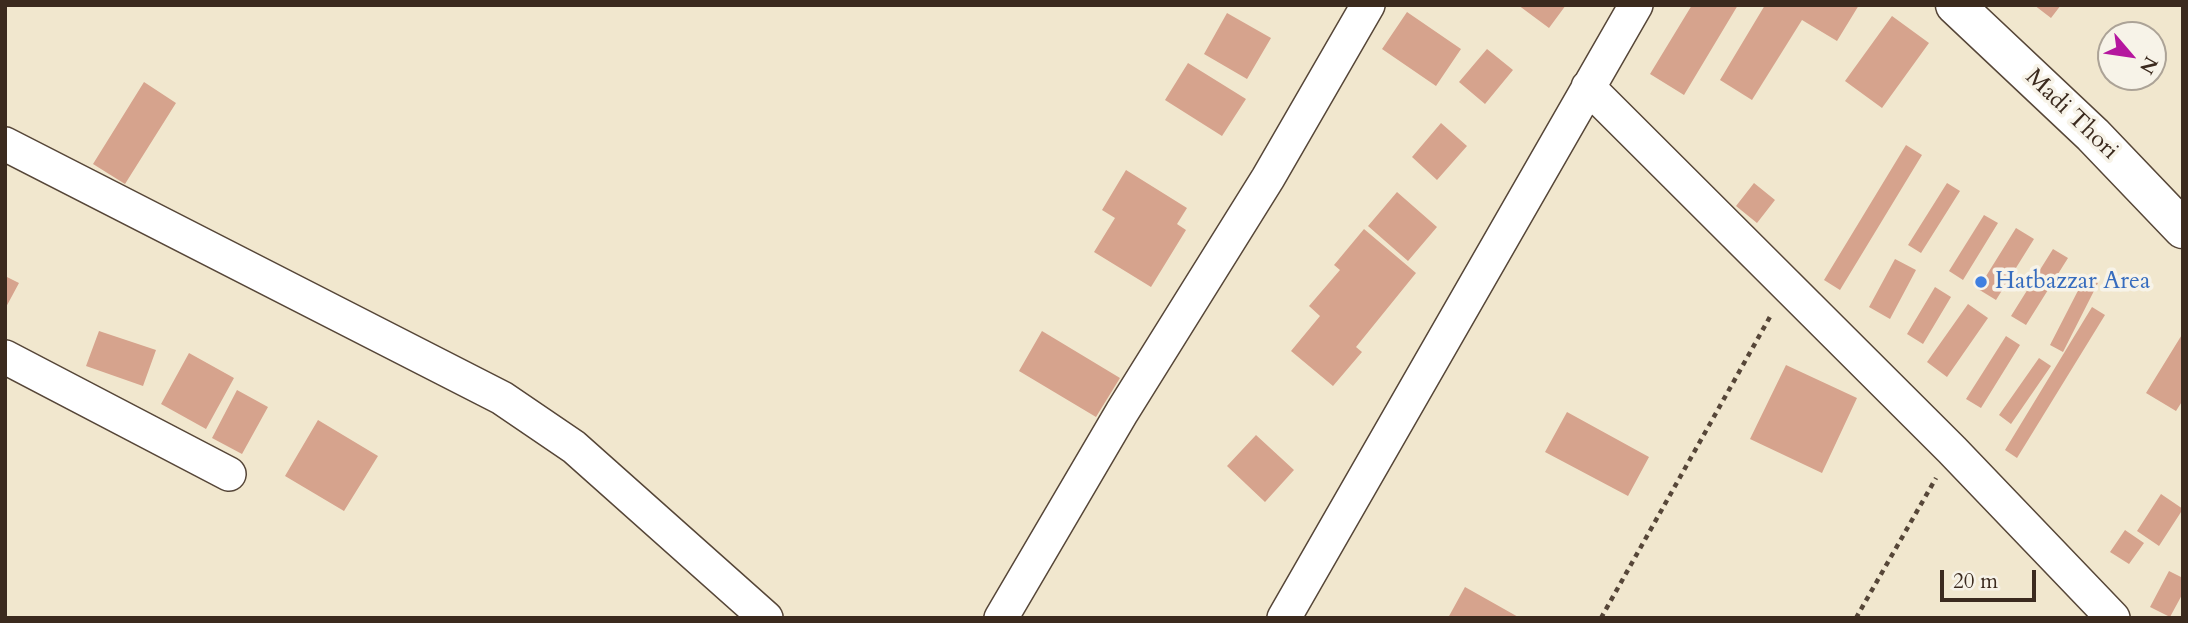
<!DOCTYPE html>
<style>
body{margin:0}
#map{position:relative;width:2188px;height:623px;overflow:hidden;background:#f1e7ce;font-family:Cardo,serif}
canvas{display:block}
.frame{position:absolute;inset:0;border:7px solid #3b2a1e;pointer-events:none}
.north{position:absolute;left:2097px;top:21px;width:70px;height:70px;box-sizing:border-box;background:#f7f3e8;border:2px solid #aca397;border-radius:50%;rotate:119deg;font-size:19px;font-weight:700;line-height:28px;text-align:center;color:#3b2a1e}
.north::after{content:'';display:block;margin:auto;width:24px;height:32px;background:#b5179e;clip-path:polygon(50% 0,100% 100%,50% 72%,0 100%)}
.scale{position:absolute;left:1940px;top:570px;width:96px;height:32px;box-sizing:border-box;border:4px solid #3b2a1e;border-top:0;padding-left:9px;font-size:21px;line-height:24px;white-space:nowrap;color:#3b2a1e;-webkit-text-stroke:5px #f7f3e8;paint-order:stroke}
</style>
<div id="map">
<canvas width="2188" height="623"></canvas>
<div class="frame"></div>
<div class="north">N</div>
<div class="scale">20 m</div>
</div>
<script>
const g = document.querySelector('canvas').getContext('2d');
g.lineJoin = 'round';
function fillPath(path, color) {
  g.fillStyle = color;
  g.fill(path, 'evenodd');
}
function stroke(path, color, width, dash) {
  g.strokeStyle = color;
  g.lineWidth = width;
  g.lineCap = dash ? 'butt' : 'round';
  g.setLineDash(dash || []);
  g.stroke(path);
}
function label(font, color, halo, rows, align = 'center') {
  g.font = font + ' Cardo,serif';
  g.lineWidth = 7;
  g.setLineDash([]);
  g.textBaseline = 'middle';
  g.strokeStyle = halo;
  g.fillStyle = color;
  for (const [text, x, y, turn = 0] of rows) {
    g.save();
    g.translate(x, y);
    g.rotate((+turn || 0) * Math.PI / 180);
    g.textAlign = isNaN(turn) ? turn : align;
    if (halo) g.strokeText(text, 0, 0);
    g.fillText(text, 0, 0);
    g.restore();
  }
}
const building = new Path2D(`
 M1518,5H1566L1549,28Z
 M1692,5H1738L1684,95L1650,74Z
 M1765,5H1859L1837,41L1802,20L1752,100L1720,80Z
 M2034,5H2061L2051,18Z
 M1407,12L1461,49L1436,86L1382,49Z
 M1227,13L1271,38L1247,79L1204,54Z
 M1892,16L1929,43L1882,108L1845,81Z
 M1487,49L1513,70L1485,104L1459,82Z
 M1188,63L1246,99L1222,136L1165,100Z
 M144,82L176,103L125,184L93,164Z
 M1441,123L1467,146L1437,180L1412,157Z
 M1906,145L1922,155L1840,290L1824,280Z
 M1126,170L1187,208L1177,224L1186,230L1151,287L1094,252L1115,218L1102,210Z
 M1754,183L1775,200L1757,223L1736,206Z
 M1947,183L1960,191L1921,253L1908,245Z
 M1397,192L1437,227L1408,261L1368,226Z
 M1984,215L1998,223L1963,280L1949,271Z
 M2016,228L2034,239L1996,300L1978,289Z
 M1364,229L1416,273L1356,347L1362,352L1333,386L1291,351L1320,316L1309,306L1340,270L1334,265Z
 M2053,249L2068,258L2026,325L2011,316Z
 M1895,259L1916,270L1890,319L1869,307Z
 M5,276L19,283L5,309Z
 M2085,277L2098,283L2063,352L2050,345Z
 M1935,287L1951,297L1923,344L1907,334Z
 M1968,304L1988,318L1947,377L1927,362Z
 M2092,307L2105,315L2017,458L2005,450Z
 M99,331L156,350L143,386L86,366Z
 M1042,331L1120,378L1096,417L1019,371Z
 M2183,333V400L2176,411L2146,393Z
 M2006,336L2020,345L1981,408L1966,399Z
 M189,353L234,378L206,429L161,404Z
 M2039,358L2051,366L2011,424L1999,415Z
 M1786,365L1857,398L1822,473L1750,439Z
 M237,390L268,407L242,454L212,438Z
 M1567,412L1649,457L1628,496L1545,452Z
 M318,420L378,456L344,511L285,476Z
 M1256,435L1294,470L1265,502L1227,466Z
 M2161,494L2183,509L2159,546L2137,531Z
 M2125,530L2144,543L2129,564L2110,552Z
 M2169,571L2183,578V593L2170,617L2150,607Z
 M1465,587L1520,618H1448Z`);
const path = new Path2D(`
 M1601,618L1771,315
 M1856,618L1936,478`);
const street = new Path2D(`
 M1588,87L1952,450L2113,618
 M5,144L502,398L574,447L766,618
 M5,357L229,474
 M1001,618L1122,412L1268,178L1368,5
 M1284,618L1636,5`);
const secondary = new Path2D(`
 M1955,5L2093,135L2183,229`);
const markers = [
 [1981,282,7,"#3f7fe0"]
];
const streetNames = [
 ["Madi Thori",2071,115,44]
];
const shopNames = [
 ["Hatbazzar Area",1995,282]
];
fillPath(building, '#d6a38d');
stroke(street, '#564638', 36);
stroke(secondary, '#564638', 41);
stroke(path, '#564638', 4.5, [5, 5]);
stroke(street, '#fff', 33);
stroke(secondary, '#fff', 38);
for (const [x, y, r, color] of markers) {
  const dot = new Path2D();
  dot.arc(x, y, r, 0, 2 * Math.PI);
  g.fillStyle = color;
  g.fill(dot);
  stroke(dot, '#f7f3e8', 2.5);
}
label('24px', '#3b2a1e', '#f7f3e8', streetNames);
label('24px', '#366cbe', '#f7f3e8', shopNames, 'left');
</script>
